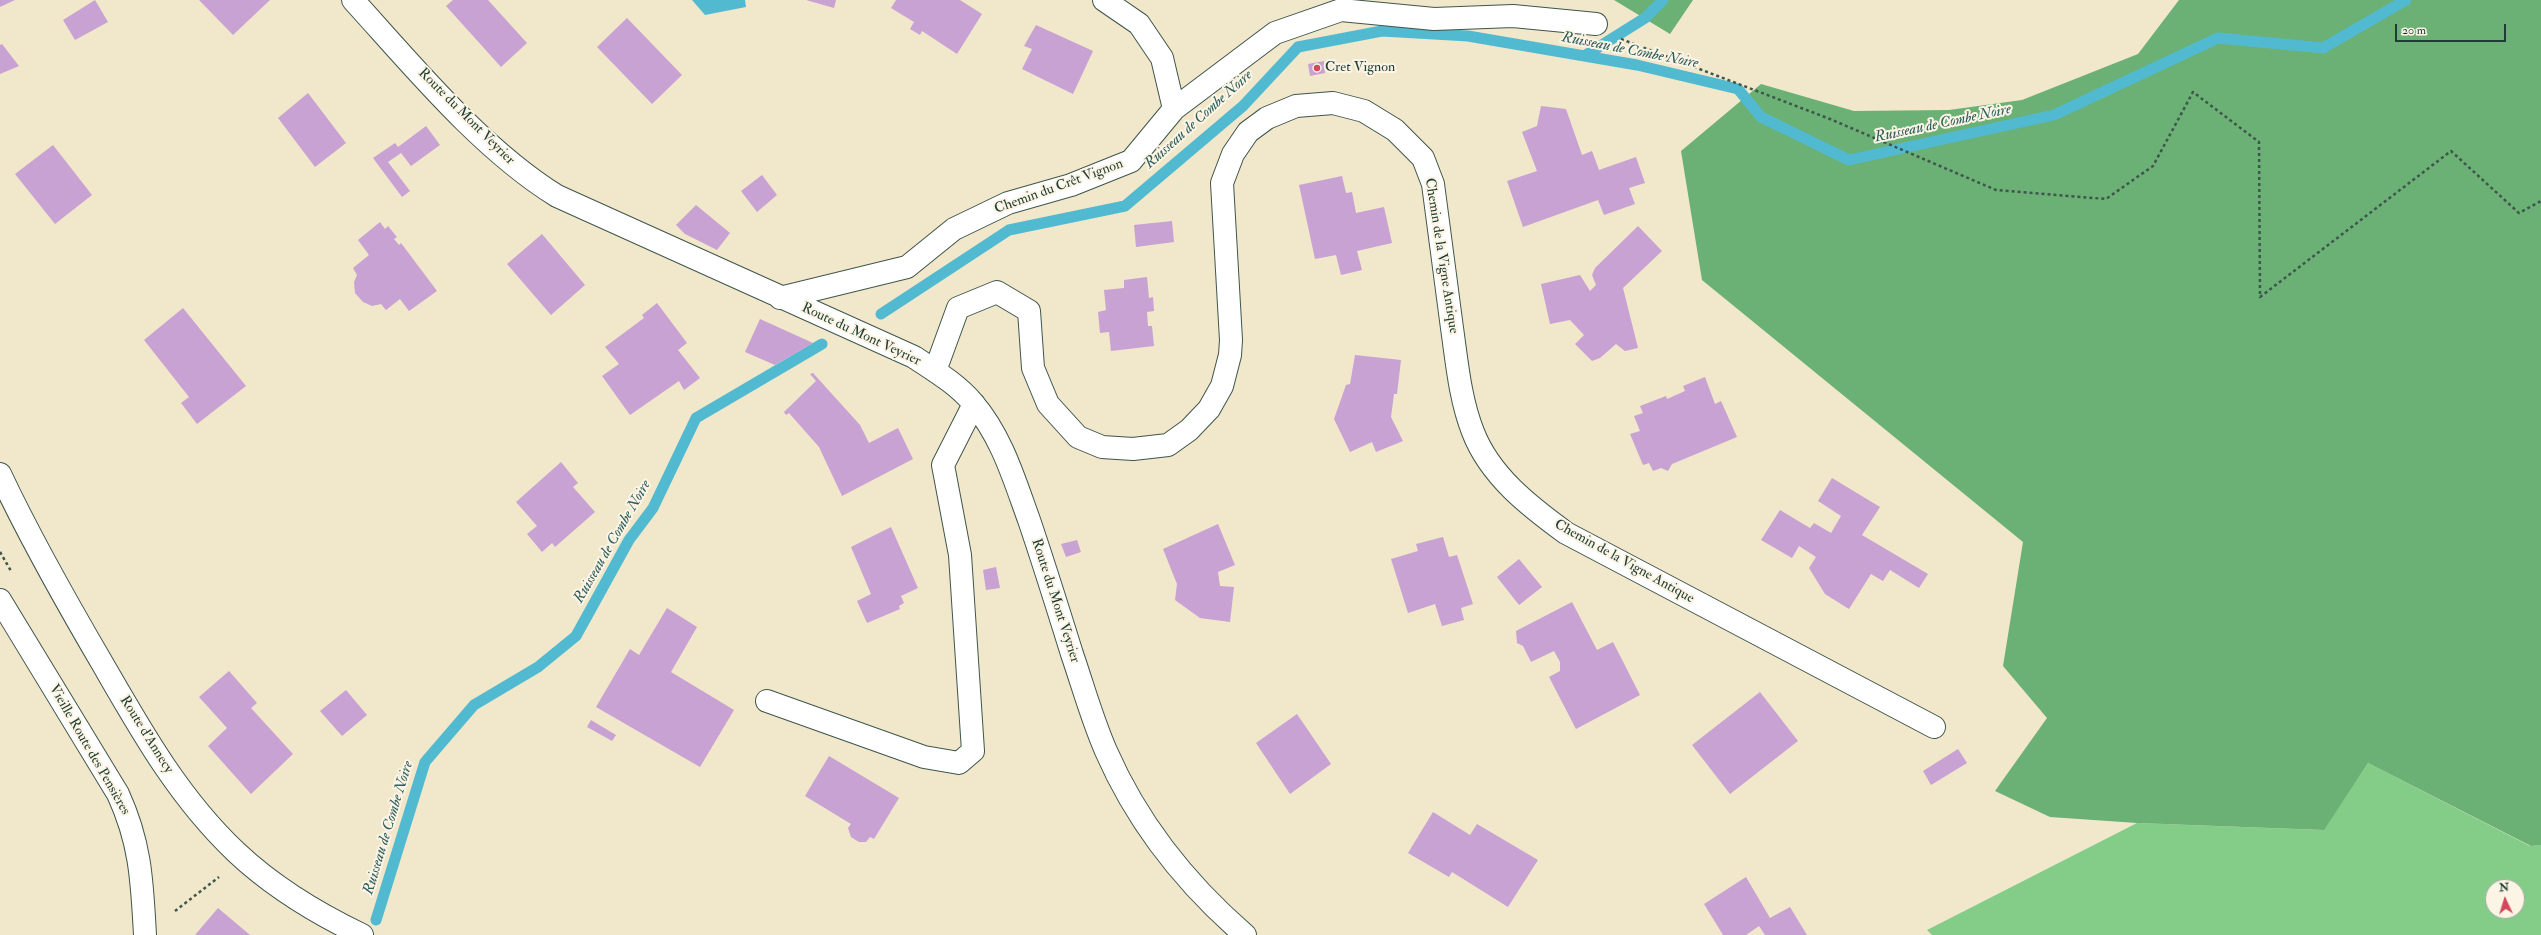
<!DOCTYPE html>
<meta charset="utf-8">
<style>
body{margin:0}
#map{position:relative;width:2541px;height:935px;overflow:hidden;background:#f1e7cb;font-family:"IM FELL Double Pica",serif}
canvas{display:block}
.north{position:absolute;left:2485px;top:879px;width:40px;height:40px;box-sizing:border-box;background:#fcf5e5;border:1px solid #a4ab9e;border-radius:50%;rotate:356deg;font-size:11px;font-weight:700;line-height:16px;text-align:center;color:#1f3d34}
.north::after{content:'';display:block;margin:auto;width:14px;height:18px;background:#d1495b;clip-path:polygon(50% 0,100% 100%,50% 72%,0 100%)}
.scale{position:absolute;left:2395px;top:24px;width:111px;height:18px;box-sizing:border-box;border:2px solid #1f3d34;border-top:0;padding-left:5px;font-size:12px;line-height:14px;white-space:nowrap;color:#1f3d34;-webkit-text-stroke:3px #fcf5e5;paint-order:stroke}
</style>
<div id="map">
<canvas width="2541" height="935"></canvas>
<div class="north">N</div>
<div class="scale">20 m</div>
</div>
<script>
const g = document.querySelector('canvas').getContext('2d');
g.lineJoin = 'round';
function fillPath(path, color) {
  g.fillStyle = color;
  g.fill(path, 'evenodd');
}
function stroke(path, color, width, dash) {
  g.strokeStyle = color;
  g.lineWidth = width;
  g.lineCap = dash ? 'butt' : 'round';
  g.setLineDash(dash || []);
  g.stroke(path);
}
function label(font, color, halo, rows, align = 'center') {
  g.font = font + ' "IM FELL Double Pica",serif';
  g.lineWidth = 4;
  g.setLineDash([]);
  g.textBaseline = 'middle';
  g.strokeStyle = halo;
  g.fillStyle = color;
  for (const [text, x, y, turn = 0] of rows) {
    g.save();
    g.translate(x, y);
    g.rotate((+turn || 0) * Math.PI / 180);
    g.textAlign = isNaN(turn) ? turn : align;
    if (halo) g.strokeText(text, 0, 0);
    g.fillText(text, 0, 0);
    g.restore();
  }
}
const green = new Path2D(`
 M2368,763L2530,846L2541,845V935H1932L1927,930L2137,823L2323,830ZM2493,887H2517V911H2493Z`);
const forest = new Path2D(`
 M1614,0H1693L1670,34Z
 M2179,0H2541V845L2531,846L2368,763L2324,830L2137,823L2050,817L1995,791L2047,718L2003,666L2023,542L1702,280L1681,151L1761,84L1854,111L1949,110L2022,100L2138,54Z`);
const water = new Path2D(`
 M692,0H745L746,7L705,15Z`);
const stream = new Path2D(`
 M1586,55L1645,18L1663,0
 M881,314L1009,230L1125,206L1243,106L1298,47L1382,31L1468,36L1637,65L1738,89L1761,117L1849,160L2054,115L2218,38L2323,48L2406,0
 M376,920L425,762L474,705L538,667L576,636L629,540L653,508L696,418L822,344`);
const building = new Path2D(`
 M0,0H15L0,7Z
 M95,0L108,22L75,40L63,20Z
 M199,0H270L233,35Z
 M453,0H488L527,43L501,67L446,6Z
 M806,0H836L834,8Z
 M896,0H960L982,14L957,54L922,31L920,35L910,29L914,22L891,8Z
 M627,18L682,75L652,104L597,47Z
 M1036,25L1093,51L1073,94L1022,69L1032,49L1024,46Z
 M2,44L19,66L0,74V45Z
 M1324,61L1325,73L1310,76L1308,64Z
 M308,93L346,143L315,167L278,118Z
 M1541,106L1566,109L1582,155L1592,151L1599,170L1636,157L1645,183L1629,188L1635,204L1604,215L1598,200L1523,227L1507,181L1537,171L1522,132L1537,126Z
 M426,126L440,145L411,166L401,153L388,162L410,191L402,197L373,158L395,143L398,147Z
 M53,145L92,195L55,224L15,174Z
 M762,175L777,195L757,212L741,191Z
 M1342,176L1346,193L1352,192L1356,213L1384,207L1392,243L1357,251L1362,270L1341,275L1336,255L1315,259L1299,185Z
 M696,205L730,233L717,250L685,234L676,225Z
 M1172,221L1174,242L1136,247L1134,225Z
 M380,222L385,229L388,226L397,237L394,239L399,245L401,243L437,291L409,311L400,299L386,310L381,304L372,306L363,302L355,293L354,282L357,275L353,268L369,255L358,240Z
 M1638,226L1662,251L1623,288L1638,348L1625,351L1616,344L1600,358L1592,361L1575,344L1584,335L1570,320L1550,324L1541,284L1580,275L1590,291L1596,285L1592,275L1595,268Z
 M542,234L585,285L551,315L507,264Z
 M1147,277L1149,298L1153,297L1154,311L1147,312L1148,326H1152L1154,346L1111,351L1109,332L1100,333L1098,312L1106,310L1104,290L1124,288V280Z
 M657,303L687,343L678,350L700,378L684,390L679,381L630,415L602,376L619,364L605,347L644,318L642,315Z
 M183,308L246,386L197,424L181,403L189,397L144,340Z
 M760,319L813,343L775,365L745,352Z
 M1355,355L1401,360L1397,394H1394L1391,417L1403,441L1376,452L1372,442L1350,452L1334,419L1346,385L1350,384Z
 M813,373L860,425L869,443L898,428L913,459L842,496L819,447L789,413L786,415L784,412L816,381L810,374Z
 M1705,377L1715,404L1721,401L1737,437L1672,464L1668,471L1661,468L1653,471L1649,463L1643,465L1630,434L1640,431L1634,416L1643,413L1640,406L1666,396L1667,399L1685,391L1683,386Z
 M561,462L578,483L573,487L595,512L555,547L552,543L542,552L527,534L537,526L516,502Z
 M1832,478L1880,507L1862,535L1928,574L1919,588L1890,570L1883,581L1871,574L1849,609L1825,594L1809,568L1816,557L1799,546L1792,558L1761,540L1780,510L1810,528L1814,523L1831,533L1841,516L1818,501Z
 M1218,524L1235,565L1218,572L1220,586L1234,587L1230,622L1200,618L1175,600L1177,584L1163,549Z
 M891,527L918,588L901,596L904,603L899,606L900,609L867,623L857,601L871,594L851,547Z
 M1443,537L1449,557L1457,555L1473,604L1461,608L1464,620L1442,626L1435,604L1408,613L1391,559L1418,551L1416,544Z
 M1077,540L1081,552L1066,557L1061,544Z
 M1519,559L1542,587L1519,605L1497,577Z
 M996,567L1000,588L986,590L983,570Z
 M1572,602L1597,650L1613,642L1640,695L1576,729L1549,677L1560,671V662L1554,651L1531,662L1523,646L1517,643L1516,631Z
 M667,608L697,627L671,672L734,710L700,767L596,707L630,649L639,655Z
 M229,671L257,703L251,708L293,754L251,794L208,746L227,728L199,697Z
 M346,690L367,715L342,736L320,711Z
 M1760,692L1798,741L1730,794L1692,745Z
 M1297,714L1331,764L1290,794L1256,743Z
 M591,720L616,735L612,741L587,727Z
 M1958,749L1967,763L1931,785L1923,771Z
 M829,756L899,798L874,839L870,837L866,842H859L851,837L848,828L851,824L805,796Z
 M1433,812L1470,835L1477,824L1538,860L1508,907L1452,872L1449,877L1408,853Z
 M1746,877L1770,918L1790,907L1807,935H1765L1759,926L1746,935H1723L1704,904Z
 M218,908L250,935H195Z`);
const path = new Path2D(`
 M1621,39L1830,119L1996,190L2106,199L2153,166L2193,92L2259,142L2260,297L2451,151L2519,213L2541,201
 M0,552L11,571
 M175,911L219,877`);
const minor = new Path2D(`
 M353,0C413,66 481,149 557,196L914,357C935,371 957,384 973,403C1002,437 1014,479 1029,520C1044,564 1058,609 1072,654C1083,686 1092,719 1106,751C1137,822 1186,884 1245,935
 M1174,109L1275,33L1341,10L1434,19L1513,16L1596,24
 M780,298L907,267L954,229L1008,203L1071,185L1131,161L1174,109L1162,58L1139,24L1104,0
 M935,371L958,308L997,292L1029,311L1033,368L1048,404L1078,437L1102,447L1133,449L1168,445L1189,430L1209,409L1222,386L1230,355L1231,340L1222,183L1233,154L1248,132L1267,118L1296,106L1333,103L1364,111L1395,130L1423,158L1433,184C1439,232 1446,280 1452,328C1457,363 1460,399 1473,432C1490,476 1529,506 1566,533L1934,727
 M0,600L118,794C141,844 142,882 145,935
 M767,701L924,757L959,763L973,751L960,555L943,465L974,404`);
const major = new Path2D(`
 M0,474C31,540 68,605 105,668C143,734 180,799 236,852C273,887 316,913 362,935`);
const markers = [
 [1317,68,4,"#d1495b"]
];
const poiNames = [
 ["Cret Vignon",1325,68]
];
const streetNames = [
 ["Route du Mont Veyrier",466,117,45],
 ["Chemin du Crêt Vignon",1059,187,-20],
 ["Chemin de la Vigne Antique",1441,256,81],
 ["Route du Mont Veyrier",861,335,25],
 ["Chemin de la Vigne Antique",1624,562,29],
 ["Route du Mont Veyrier",1055,601,72],
 ["Route d'Annecy",146,735,58],
 ["Vieille Route des Pensières",89,750,60]
];
const waterNames = [
 ["Ruisseau de Combe Noire",1630,51,11],
 ["Ruisseau de Combe Noire",1199,120,-42],
 ["Ruisseau de Combe Noire",1943,124,-12],
 ["Ruisseau de Combe Noire",613,542,-60],
 ["Ruisseau de Combe Noire",389,828,-73]
];
fillPath(green, '#84cd89');
fillPath(forest, '#6bb075');
fillPath(water, '#52bad0');
stroke(stream, '#52bad0', 11);
fillPath(building, '#c7a2d3');
stroke(minor, '#3e564b', 24);
stroke(major, '#3e564b', 24);
stroke(path, '#3e564b', 2.5, [3, 3]);
stroke(minor, '#fff', 22);
stroke(major, '#fff', 22);
for (const [x, y, r, color] of markers) {
  const dot = new Path2D();
  dot.arc(x, y, r, 0, 2 * Math.PI);
  g.fillStyle = color;
  g.fill(dot);
  stroke(dot, '#fcf5e5', 1.5);
}
label('14px', '#1f3d34', '#fcf5e5', poiNames, 'left');
label('14px', '#1f3d34', '#fcf5e5', streetNames);
label('italic 15px', '#2c5c5b', '#fcf5e5', waterNames);
</script>
